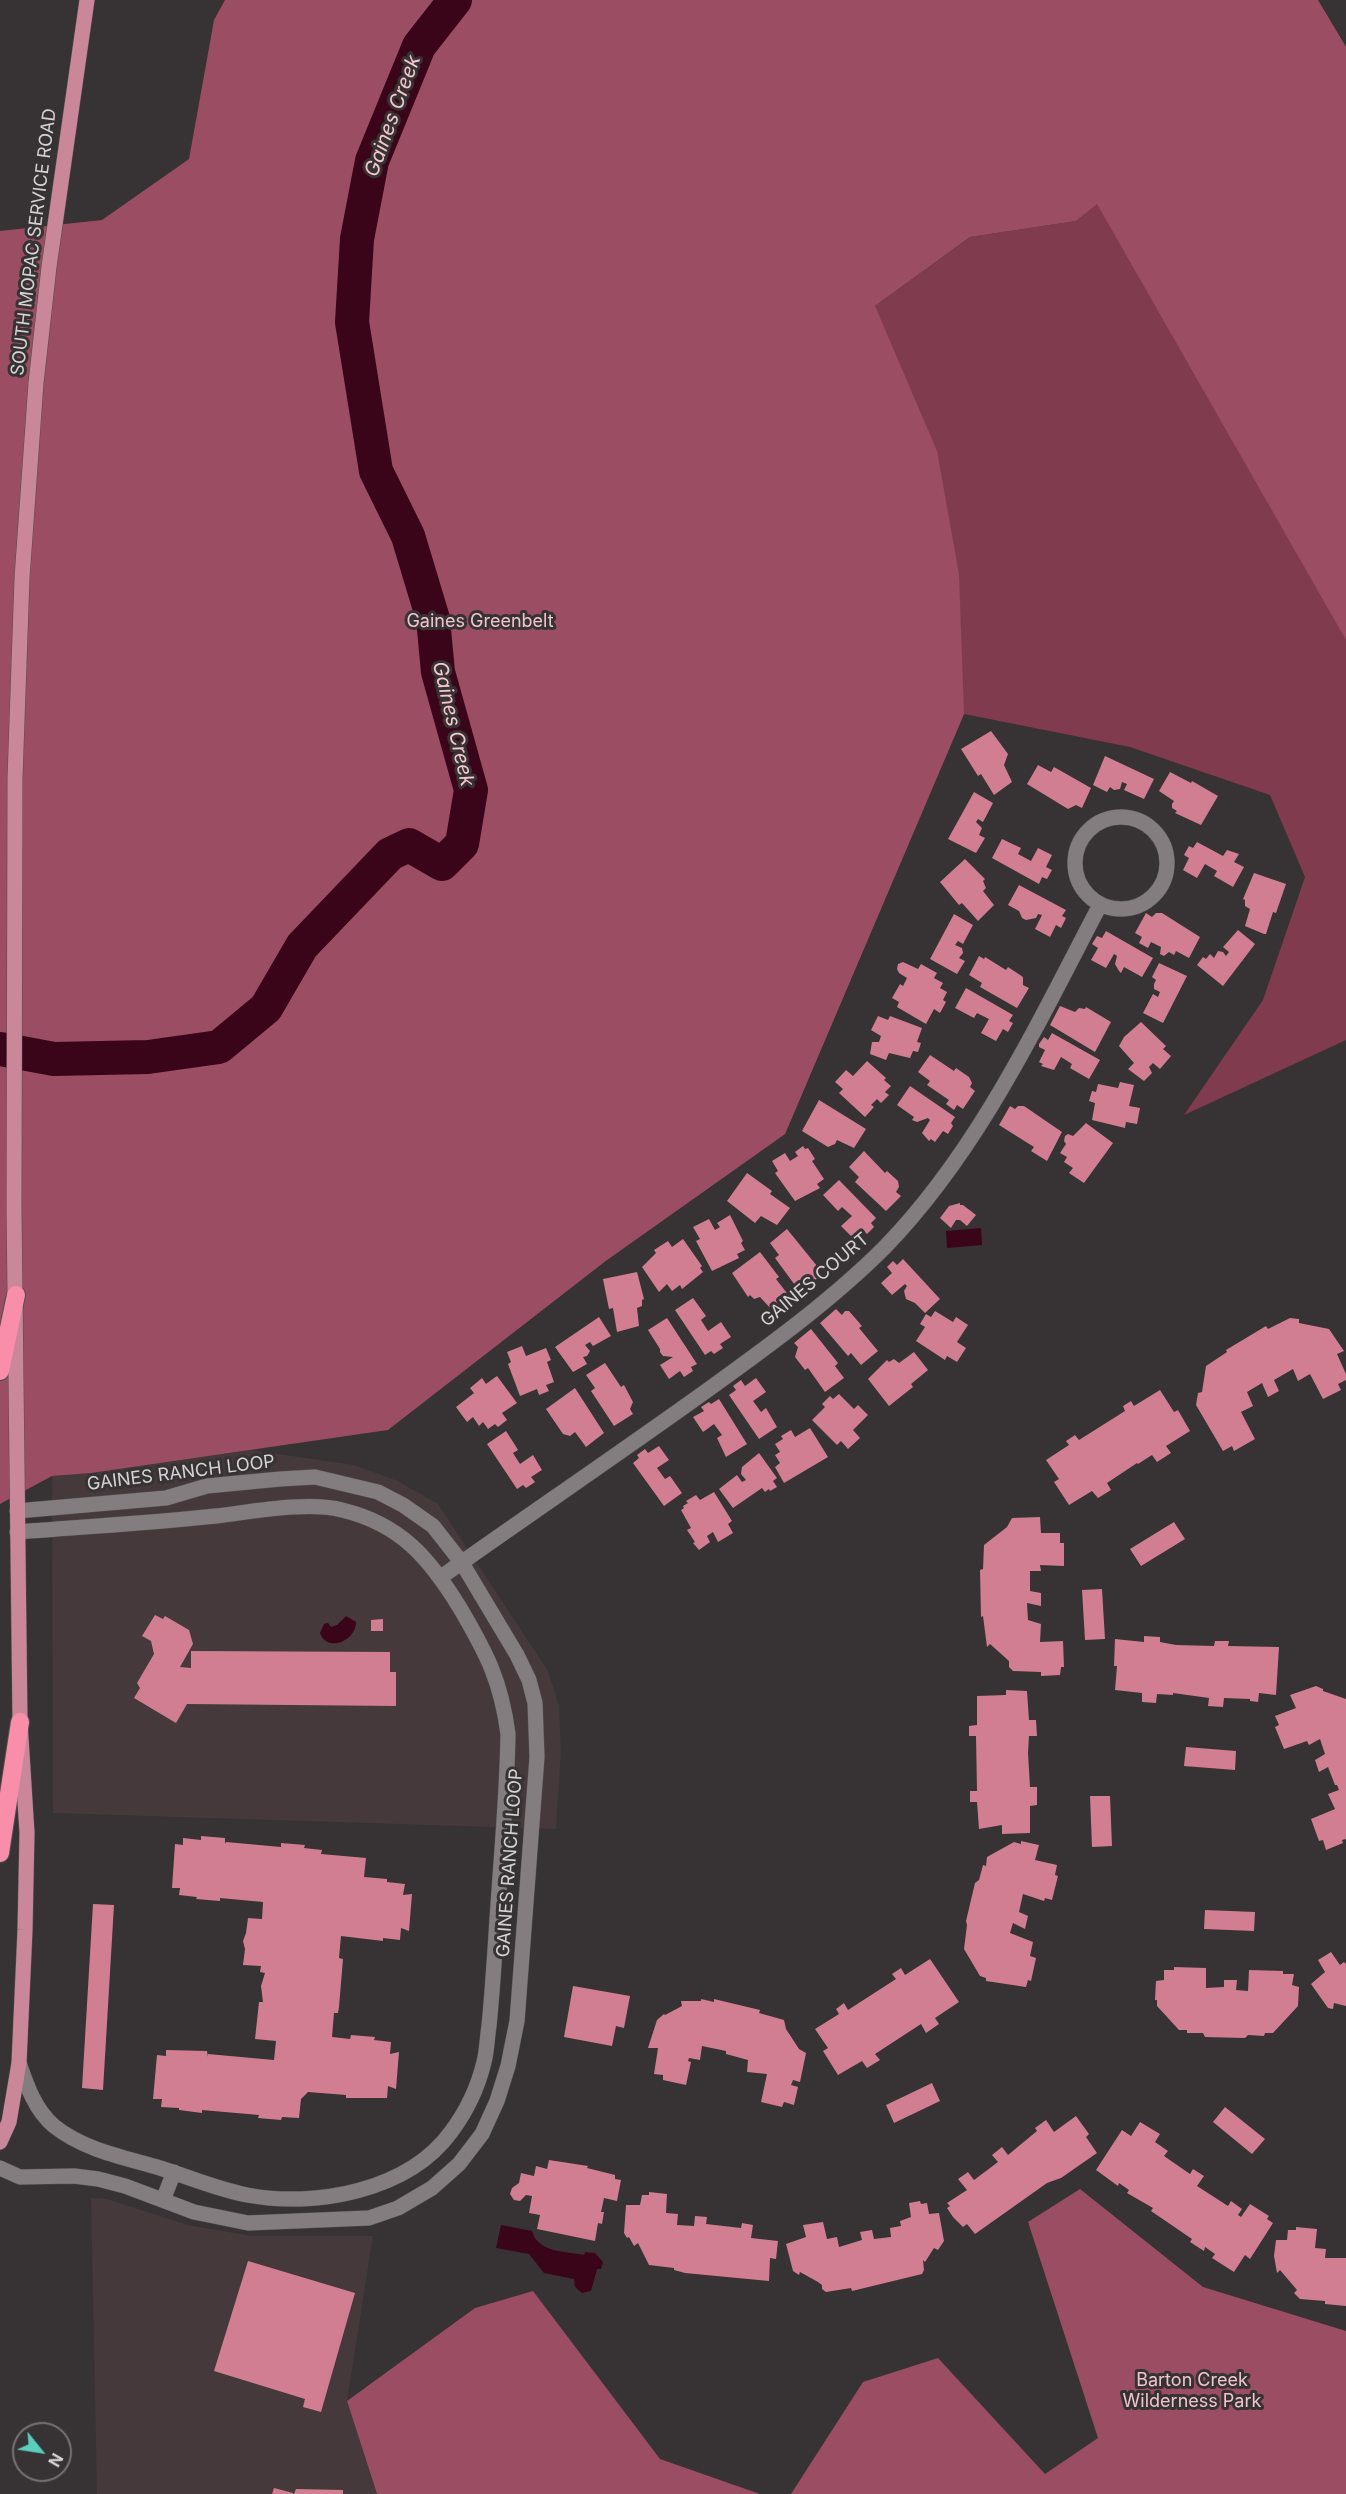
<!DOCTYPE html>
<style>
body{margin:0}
#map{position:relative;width:1346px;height:2494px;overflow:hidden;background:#373233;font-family:Inter,sans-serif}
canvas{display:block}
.north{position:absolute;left:12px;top:2422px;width:60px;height:60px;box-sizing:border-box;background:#373233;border:2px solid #767273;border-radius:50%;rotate:120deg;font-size:16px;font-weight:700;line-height:24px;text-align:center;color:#d5d2d3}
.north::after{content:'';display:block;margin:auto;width:21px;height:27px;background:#59cebf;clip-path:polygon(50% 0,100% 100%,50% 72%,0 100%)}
</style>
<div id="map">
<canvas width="1346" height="2494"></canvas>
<div class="north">N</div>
</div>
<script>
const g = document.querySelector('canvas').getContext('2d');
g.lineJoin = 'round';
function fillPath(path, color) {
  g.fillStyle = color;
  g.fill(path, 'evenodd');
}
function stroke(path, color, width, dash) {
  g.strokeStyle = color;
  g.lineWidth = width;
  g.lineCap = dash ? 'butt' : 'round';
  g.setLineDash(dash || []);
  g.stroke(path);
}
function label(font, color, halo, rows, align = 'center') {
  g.font = font + ' Inter,sans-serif';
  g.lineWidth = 6;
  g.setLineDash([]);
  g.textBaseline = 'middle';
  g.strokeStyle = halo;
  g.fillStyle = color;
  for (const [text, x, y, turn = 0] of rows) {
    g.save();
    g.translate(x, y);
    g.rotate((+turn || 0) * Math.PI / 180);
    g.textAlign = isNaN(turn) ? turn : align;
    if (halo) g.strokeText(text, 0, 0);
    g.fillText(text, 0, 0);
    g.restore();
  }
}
const built = new Path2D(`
 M251,1450L354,1465L398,1481L438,1504L548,1671L559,1706L561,1751L556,1829L53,1813L52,1476L91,1473Z
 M91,2198L107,2199L188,2225L252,2236H373L347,2401L377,2494H97Z`);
const green = new Path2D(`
 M1325,12L1346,47V1040L1184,1115L1263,1000L1305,877L1270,795L1130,747L964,714L785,1134L607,1260L875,306L970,237L1076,221Z`);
const forest = new Path2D(`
 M225,0H1318L1346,47V640L1097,204L1076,221L970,237L875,306L937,451L959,574L964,714L785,1134L607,1260L388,1430L91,1473L52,1476L0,1504V231L102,220L189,159L214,20Z
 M1080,2189L1203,2287L1346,2331V2494H791L863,2382L938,2358L1045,2474L1098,2438L1028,2222Z
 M533,2291L660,2459L760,2494H377L347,2401L475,2308Z`);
const water = new Path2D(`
 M981,1228L982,1245L947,1248L946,1231Z
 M346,1616L356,1622C356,1641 327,1653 320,1633L324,1624L328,1623L331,1627L337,1625Z
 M501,2225L532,2231C538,2253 565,2251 584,2255L585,2252L595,2253L603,2262L601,2269H597L591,2291L582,2293L575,2287L574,2279L544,2273L529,2254L496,2248Z`);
const river = new Path2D(`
 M0,1049L54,1059L148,1057L219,1047L266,1008L302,946L390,854L409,845L442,864L462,844L471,790L438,672L433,619L408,536L376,471L352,322L357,239L372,161L419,46L455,0`);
const building = new Path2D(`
 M991,731L1008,754L1004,765L1012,782L994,795L981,774L978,776L961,749Z
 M1105,756L1154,779L1144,799L1124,790L1127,784L1122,782L1120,789L1114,790L1110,787L1107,792L1093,785Z
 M1038,765L1051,772L1054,767L1091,788L1082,808L1076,805L1068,809L1027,784Z
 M1170,772L1191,783L1192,781L1218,796L1201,825L1175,813L1177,811L1172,808V804L1174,801L1159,791Z
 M974,792L993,803L983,822L978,819L976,822L982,828L979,835L985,838L976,853L948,839Z
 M1002,839L1021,848L1018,854L1031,861L1038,848L1052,855L1046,867L1052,870L1047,879L1042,877L1039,884L992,858Z
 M1197,842L1223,856L1227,850L1239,854L1234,862L1244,867L1233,887L1214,876L1217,871L1205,864L1197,878L1183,870L1189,858L1184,855L1189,846L1193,848Z
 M965,859L985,879L983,881L986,888L983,891L994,905L978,921L962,903L959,905L940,882Z
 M1254,873L1286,884L1276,913L1273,912L1266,934H1264L1245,926L1250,909L1245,906V900L1243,899Z
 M1019,885L1066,910L1062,916L1066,918L1061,928L1056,925L1050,937L1035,929L1042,915L1038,914L1036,918L1026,920L1022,918L1019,911L1008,905Z
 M1146,913L1152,917L1156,913H1162L1200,937L1189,958L1176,951L1174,955L1169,952L1164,956L1160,954L1161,947L1151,942L1148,948L1139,943L1142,937L1135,933Z
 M954,914L973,925L963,944L958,941L955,945L962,948L963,953L959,958L965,961L957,974L930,959Z
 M1238,930L1255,944L1223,986L1197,965L1203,957L1206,959L1210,954L1214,958L1218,951L1223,952L1226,956L1229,952L1223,947Z
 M1106,931L1153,958L1142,977L1124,967L1121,973L1119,971L1115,964L1117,956L1114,954L1106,968L1091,960L1098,948L1092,944L1097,936L1102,938Z
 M979,956L984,959L985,957L1006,970L1008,967L1023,977V985L1029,988L1017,1008L980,987L982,983L969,975Z
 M903,962L918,969L921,964L937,973L934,978L943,983L940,988L947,992L943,1000L946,1002L940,1013L934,1009L926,1024L897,1007L899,1002L892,998L900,984L903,986L907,978L899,973L897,969L898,964Z
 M1159,963L1187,976L1163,1023L1143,1013L1153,994L1158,997L1160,992L1154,989V984L1156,980L1152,977Z
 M966,988L1013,1015L1009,1021L1013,1023L1008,1032L1003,1029L996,1041L981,1033L989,1019L977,1013L974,1018L955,1008Z
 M1060,1006L1075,1012L1079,1008L1085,1009L1086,1007L1111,1022L1095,1052L1050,1025Z
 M878,1016L888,1020L890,1016L922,1028L917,1042L921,1043L918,1052L913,1051L910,1058L889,1053L886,1060L870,1054L872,1042H879L881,1036L871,1030Z
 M1141,1022L1166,1046L1163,1049L1171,1056L1160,1069L1153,1063L1149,1067L1152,1073L1144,1081L1128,1069L1134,1063L1119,1046L1124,1037Z
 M1052,1033L1100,1060L1089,1079L1070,1068L1072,1064L1061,1057L1054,1070L1041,1066L1043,1064L1039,1062L1045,1050L1039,1047V1044L1044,1037L1048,1040Z
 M930,1055L954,1071L956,1068L969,1077L972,1083L970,1087L975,1091L963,1109L957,1105L954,1110L946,1104L949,1100L927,1085L930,1081L918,1072Z
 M867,1061L886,1078L884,1080L891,1086L885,1092L889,1095L881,1103L877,1099L871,1105L874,1107L865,1117L839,1093L843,1089L835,1082L846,1070L853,1076Z
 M1120,1082L1134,1085L1129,1106L1140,1108L1137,1124L1126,1122L1125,1128L1092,1120L1095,1103L1089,1101L1092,1091L1096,1092L1098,1084L1118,1088Z
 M910,1086L955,1117L951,1123L953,1126L948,1134L943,1131L935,1142L931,1139L929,1141L922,1133L930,1120L928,1118L917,1122L912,1120L914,1117L897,1105Z
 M819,1100L866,1129L854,1148L837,1140L835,1144L828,1147L802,1131Z
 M1010,1106L1015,1109L1018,1106H1024L1062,1132L1047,1161L1031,1151L1034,1147L999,1125Z
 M1086,1123L1113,1143L1084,1183L1069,1173L1073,1168L1064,1162L1067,1157L1060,1153L1066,1144L1064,1141L1065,1136L1068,1134L1073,1136Z
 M803,1146L805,1149L808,1148L815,1159L812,1161L824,1179L817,1184L820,1188L795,1201L775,1173L778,1171L772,1161L785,1153L790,1161L798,1156L795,1152Z
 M864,1151L885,1173L887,1171L898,1181L899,1187L896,1192L901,1196L886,1211L855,1182L859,1177L849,1167Z
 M747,1173L772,1191L770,1194L790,1208L777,1225L761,1216L755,1223L727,1201Z
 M839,1180L876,1218L871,1223L874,1227L867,1234L862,1229L853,1238L841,1226L852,1216L842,1207L838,1211L823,1195Z
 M960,1203V1205H963L976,1215L967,1226L960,1220H956L951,1228L940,1218L949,1206Z
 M730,1215L743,1241L741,1243L745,1250L737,1254L739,1258L712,1271L696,1241L700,1239L693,1227L709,1219L715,1230L720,1227L717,1223Z
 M787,1229L817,1266L815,1273L818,1278L800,1292L775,1258L779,1255L770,1243Z
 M683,1239L702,1266L700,1268L703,1272L682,1289L680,1285L672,1291L667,1284L659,1292L642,1267L656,1253L654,1250L668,1241L672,1247Z
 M760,1252L779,1277L776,1279L790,1297L772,1310L760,1297L754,1299L750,1295L748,1297L732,1273Z
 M903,1259L940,1299L925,1313L915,1303L906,1299L904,1291L907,1286L905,1284L892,1295L881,1283L892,1273L887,1267L893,1261L897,1265Z
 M637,1272L644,1299L642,1300V1306L637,1308L639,1326L617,1332L613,1308L609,1309L603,1279Z
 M693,1298L706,1316L701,1320L708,1331L721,1322L731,1337L720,1344L723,1348L714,1354L711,1351L705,1355L675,1310Z
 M836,1309L842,1315L845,1311H849L862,1326L859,1328L878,1351L861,1365L851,1353L848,1356L820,1323Z
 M935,1311L953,1322L956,1317L968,1325L957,1342L966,1348L957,1362L947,1356L945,1360L916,1341L925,1327L920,1324L926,1314L931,1317Z
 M599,1317L611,1336L593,1346L590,1342L585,1345L590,1351L587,1356L583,1357L587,1364L573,1372L555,1347Z
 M667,1318L697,1364L691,1367L693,1371L684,1377L680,1371L669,1379L660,1365L673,1357L663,1356L660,1352V1349L648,1330Z
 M1290,1318L1299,1319V1323L1329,1329L1344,1351L1337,1354L1346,1374V1380L1338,1384L1341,1390L1323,1399L1310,1374L1298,1381L1293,1369L1274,1380L1279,1391L1268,1397L1262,1383L1247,1392L1253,1406L1241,1412L1255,1439L1234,1451L1232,1446L1223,1451L1196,1405L1198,1393L1202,1392L1206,1366L1227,1352L1226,1350L1266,1326L1268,1329Z
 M811,1329L838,1363L835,1366L844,1378L825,1392L808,1368L805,1370L795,1357L798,1347L794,1343Z
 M522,1346L526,1356L546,1348L551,1360L547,1362L554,1382L546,1385L549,1391L539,1395L537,1389L520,1396L508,1364L511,1362L507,1352Z
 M914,1352L928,1370L911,1384L913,1387L889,1406L868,1379L887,1360L889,1362L894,1359L899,1363Z
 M605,1363L621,1387L624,1385L633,1402L630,1409L633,1414L614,1426L591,1391L595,1388L586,1375Z
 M497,1376L517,1403L502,1413L507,1420L498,1427L495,1424L488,1429L483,1422L479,1426L473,1417L467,1422L456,1407L474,1393L470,1388L482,1378L486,1384Z
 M756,1378L766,1392L753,1401L761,1412L766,1408L777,1427L759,1439L729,1395L736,1390L733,1386L741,1380L745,1386Z
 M575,1388L604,1433L586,1447L575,1432L570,1436L563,1434L546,1409Z
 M1160,1390L1174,1412L1178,1410L1190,1431L1166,1446L1171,1453L1157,1462L1152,1455L1138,1464L1137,1463L1107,1483L1111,1490L1098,1498L1092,1491L1069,1505L1054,1482L1059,1479L1046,1460L1069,1445L1066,1441L1075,1435L1079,1440L1125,1411L1123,1406L1131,1401L1134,1406Z
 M839,1394L854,1409L858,1405L868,1415L853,1430L860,1438L848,1449L841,1441L837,1445L812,1420L825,1407L822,1404L830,1396L833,1399Z
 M719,1399L747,1444L726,1457L717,1438L722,1435L714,1424L703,1432L693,1417L704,1411L701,1407L709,1402L711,1404Z
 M810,1428L828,1457L784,1483L775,1467L780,1463L775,1455L780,1452L775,1444L783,1439L781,1436L791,1430L795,1437Z
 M506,1431L515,1445L518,1450L513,1453L520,1464L533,1455L542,1470L531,1477L535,1482L526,1488L523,1485L517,1489L487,1444Z
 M659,1446L669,1460L657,1468L665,1479L670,1476L682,1493L664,1506L633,1463L639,1458L637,1455L645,1449L648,1453Z
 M759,1453L777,1478L773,1481L777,1487L770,1491L769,1489L765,1492L762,1488L733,1508L719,1489L737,1475L742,1482L746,1480L741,1474L742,1467Z
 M714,1492L732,1521L728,1524L733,1533L718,1542L713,1532L707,1536L710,1542L699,1550L693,1543L695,1542L687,1530L691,1528L681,1510L684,1508L683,1506L688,1503L686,1501L696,1495L700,1500Z
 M1040,1517L1041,1533H1060V1543H1064V1566L1040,1565L1041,1571H1030V1591L1041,1593V1606L1027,1603L1028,1620L1041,1624L1040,1642L1063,1641L1064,1667H1061L1060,1675L1041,1676V1672L1013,1671L1009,1667V1661L990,1644L987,1647L983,1616L981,1617L980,1570L983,1569L984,1545L1007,1527L1012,1518Z
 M1174,1522L1185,1539L1141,1566L1130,1549Z
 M1102,1589L1105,1639L1085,1640L1082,1590Z
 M155,1615L163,1619L165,1616L189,1630L193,1644L180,1667L191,1668V1651L390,1652V1672H396V1706L187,1704L176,1723L134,1698L140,1688L137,1683L154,1654L151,1641L142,1636Z
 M383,1619V1631H371V1620Z
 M1144,1636L1160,1637V1642L1176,1645L1214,1646L1215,1641H1229L1228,1646L1279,1647L1276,1695L1259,1693L1258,1702L1250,1701V1699L1224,1698L1223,1707L1208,1706L1209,1698L1173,1693V1695L1157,1694L1156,1703L1142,1702V1693L1115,1690L1117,1666H1114L1115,1639L1144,1642Z
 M1316,1686L1323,1689V1691L1346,1699V1839L1342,1840L1343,1843L1326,1850L1323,1840L1319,1841L1311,1819L1335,1809L1328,1794L1339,1790L1337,1785H1335L1328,1767L1319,1772L1315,1760L1325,1754L1320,1739L1309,1745L1307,1741L1284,1749L1275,1727L1279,1725L1275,1716L1296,1708L1290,1695Z
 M1006,1690L1027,1691L1029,1720H1036L1037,1736H1029L1028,1753L1030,1787H1037V1805L1030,1806V1833L1002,1834V1825L979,1829L977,1802H970V1791H977L976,1736H969V1726L977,1725V1696L1006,1695Z
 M1186,1747L1236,1751L1235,1770L1184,1766Z
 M1090,1796H1110L1112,1846L1092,1847Z
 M201,1836L225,1838V1844L226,1842L281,1847V1843L305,1845L304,1848L322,1850L321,1854L366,1858L364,1877L387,1879V1882L405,1884L403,1895L412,1894L409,1931L401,1928L400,1940L383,1938V1941L341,1936L339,1958L343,1959L339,2007L338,2013H334L332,2037L350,2039L351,2035L375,2037L374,2040L391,2042L390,2054L399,2052L396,2089L388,2086L387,2098H346V2095L308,2092L301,2099L299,2118L282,2117L281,2120L258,2118L259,2115L202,2110V2113L179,2110V2108L161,2107L162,2099H153L157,2055L166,2056V2050L207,2051L208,2057V2054L274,2060L276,2041L255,2039L259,2002H263L261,1986L265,1973L260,1972L261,1966L243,1965L245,1949L243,1941L246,1933L248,1918L262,1919L263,1902L220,1898V1901L196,1899L197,1897L179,1895L180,1888H172L175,1844L183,1845V1838L201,1840Z
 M1021,1841L1039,1845L1035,1860L1057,1865L1055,1875L1058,1876L1052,1900L1045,1898L1044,1901L1023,1894L1019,1912L1028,1916L1025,1929L1013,1923L1010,1933L1033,1942L1030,1956L1036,1958L1031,1981L1028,1980L1026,1987L986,1981V1978L980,1976L964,1949L967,1925L966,1921L975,1883L979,1880L983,1865L986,1866L987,1857L1014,1842L1021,1844Z
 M93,1904L114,1905L103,2090L82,2088Z
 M1205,1910L1255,1912L1254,1931L1204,1929Z
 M1331,1952L1340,1965L1344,1962L1346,1964V2006L1334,2003L1333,2009L1328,2008L1311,1984L1325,1972L1318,1960Z
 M930,1959L959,2002L935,2018L939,2024L926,2033L921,2024L875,2054L880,2060L867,2068L862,2061L838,2075L823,2051L828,2048L815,2029L839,2014L836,2009L844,2003L848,2010L896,1979L892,1974L901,1968L905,1975Z
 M1174,1967L1206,1968V1988L1224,1987V1980H1237L1236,1990L1248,1991L1249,1970L1283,1971V1974H1294L1292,1985L1299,1987L1298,2006L1273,2033H1265L1264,2036L1248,2035L1245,2038L1205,2037L1203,2033H1187V2030H1179L1157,2006V2000H1155L1156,1981L1164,1980V1970H1174Z
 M573,1986L630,1996L624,2028L616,2026L612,2046L564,2037Z
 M701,1999L714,2002V1999L760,2010L759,2013L784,2020L786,2029L799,2049L806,2053L800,2082L793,2080L791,2085L798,2087L794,2105L784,2102L782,2107L761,2102L767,2074L747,2072L748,2060L726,2054V2051L702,2046L700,2060L689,2058L688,2061L691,2062L686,2085L663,2080V2075L654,2074L658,2048H648L657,2020L664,2014L665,2015L682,2006L681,2001H701Z
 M932,2083L940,2101L894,2123L886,2105Z
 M1225,2107L1265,2139L1252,2154L1213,2122Z
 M1076,2116L1089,2134L1086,2137L1097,2153L1061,2178L1047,2183L975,2234L967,2224L963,2227L953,2217L947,2208L950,2206L947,2203L967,2190L958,2179L968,2172L974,2180L998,2162L992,2155L1002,2147L1008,2155L1037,2131L1035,2128L1046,2120L1054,2132Z
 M1140,2122L1160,2134L1155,2142L1168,2151L1164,2156L1190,2174L1193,2169L1204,2176L1197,2186L1228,2206L1231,2201L1242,2209L1238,2215L1241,2217L1250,2204L1269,2216L1267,2219L1273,2223L1250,2259L1245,2255L1234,2272L1212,2258L1215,2254L1205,2247L1204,2251L1190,2242L1192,2239L1151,2211L1153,2208L1127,2193L1129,2190L1119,2183L1118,2186L1096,2170L1122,2130L1131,2136Z
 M549,2160L588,2166L587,2168L615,2175V2179L621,2180L617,2201L604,2198L601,2212H604L602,2224L598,2223L595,2241L537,2229L540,2215L529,2213L532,2196L526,2195L520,2201L514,2200L510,2194L512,2188L519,2183L521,2173L534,2176L536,2166L547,2169Z
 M649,2192L667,2194L666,2213L678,2214L677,2225L694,2226L695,2216L707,2217L706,2224L741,2228L742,2223L753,2225L751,2238L778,2241L776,2259L770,2258L769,2281L685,2273L674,2270V2268L649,2265L638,2243L634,2246L629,2237L627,2238L624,2233L626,2205H640L642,2195H649Z
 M920,2201L921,2204L927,2203L929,2214L939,2213L944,2241L938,2250L934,2248L925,2262L923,2260L924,2270L922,2274L852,2291L851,2288L826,2292L822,2289V2285L818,2282L800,2272L799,2275L793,2271L786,2244L806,2237L803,2225L823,2222L827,2239L837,2237L839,2247L862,2240L860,2232L872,2230L874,2239L891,2237L890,2228L901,2226L900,2221L911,2217L909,2203Z
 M1296,2227L1317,2229L1315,2248L1326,2249L1325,2258H1346V2306L1325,2304V2301L1300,2299L1294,2293L1297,2290L1280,2270L1277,2273L1274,2256L1276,2240H1287L1288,2230H1296Z
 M248,2261L355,2293L321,2412L303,2407L305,2399L214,2371Z
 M274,2488L293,2493V2494H272Z
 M296,2489L343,2490V2494H294Z`);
const minor = new Path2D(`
 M1075 863a46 46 0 1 1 92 0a46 46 0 1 1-92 0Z
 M17,1532C83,1527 149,1523 216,1516C251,1512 308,1501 342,1510C401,1524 430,1559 460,1608C487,1654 501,1681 508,1734C507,1801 500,1868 496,1935C494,1965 492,1996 489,2026C487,2038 487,2051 484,2062C478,2087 466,2112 451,2132C408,2191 315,2208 247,2195C216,2189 189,2177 160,2168C123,2157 84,2150 54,2126C35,2110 27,2086 19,2063
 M441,1577C530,1514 620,1453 709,1389C770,1345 832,1300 885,1247C979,1150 1038,1023 1100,905
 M0,2168L20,2177L74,2176L98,2179L125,2186L194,2212L248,2223L369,2218L398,2208L432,2188L459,2164L482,2134L497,2101L508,2066L517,2021L537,1757L535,1703L529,1680L517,1655L462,1563L433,1526L403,1505L378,1492L315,1477L280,1479L207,1486L166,1498L17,1511
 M163,2200L174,2172`);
const major = new Path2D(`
 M0,2142L9,2122L19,2063L25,1930L27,1833L20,1722L14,1208L15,778L22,578L36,383L49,267L87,0`);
const highway = new Path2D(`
 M0,1371L16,1295
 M0,1853L20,1722`);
const streetNames = [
 ["SOUTH MOPAC SERVICE ROAD",34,242,-83],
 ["GAINES COURT",815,1280,-40],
 ["GAINES RANCH LOOP",181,1473,-7],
 ["GAINES RANCH LOOP",510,1863,-86]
];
const parkNames = [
 ["Gaines Greenbelt",480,622],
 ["Barton Creek",1192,2381],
 ["Wilderness Park",1192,2402]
];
const waterNames = [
 ["Gaines Creek",393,116,-70],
 ["Gaines Creek",453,724,77]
];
fillPath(built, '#45393b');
fillPath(green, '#813b4f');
fillPath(forest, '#9a4d63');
fillPath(water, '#3a0419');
stroke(river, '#3a0419', 34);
fillPath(building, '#d17e93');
stroke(minor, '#514e4f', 16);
stroke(major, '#514e4f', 16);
stroke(highway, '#514e4f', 20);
stroke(minor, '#837d7f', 15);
stroke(major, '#c98799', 15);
stroke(highway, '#f88eaa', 18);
label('18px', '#d5d2d3', '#373233', streetNames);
label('18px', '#f2c4ce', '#373233', parkNames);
label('italic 20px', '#f4c6d0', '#373233', waterNames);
</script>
